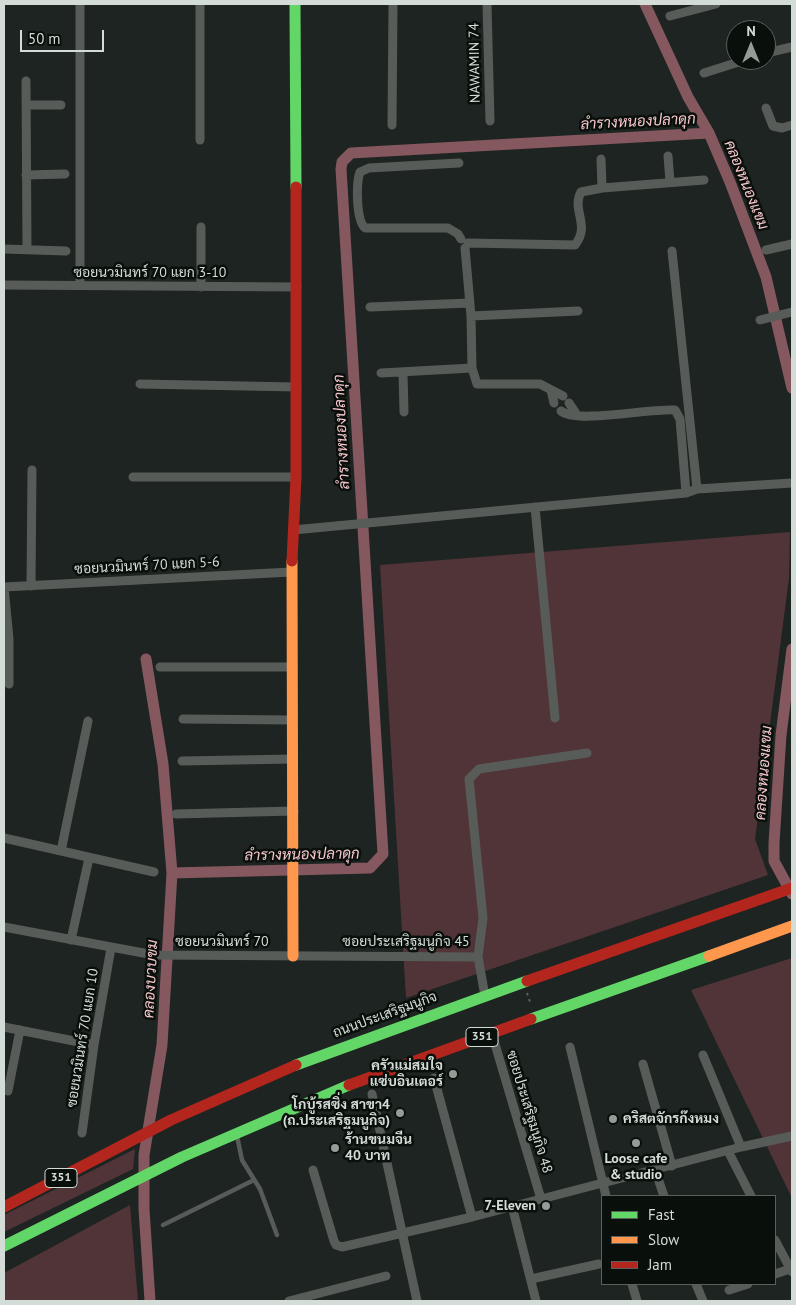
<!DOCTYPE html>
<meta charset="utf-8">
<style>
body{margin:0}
#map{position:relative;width:796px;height:1305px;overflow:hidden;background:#1e2421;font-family:"PT Sans",sans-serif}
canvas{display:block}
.frame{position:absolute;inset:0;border:5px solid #d4dcd7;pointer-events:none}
.legend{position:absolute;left:601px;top:1195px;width:175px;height:90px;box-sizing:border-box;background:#090f0b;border:1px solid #5a615d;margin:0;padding:6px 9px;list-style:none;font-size:15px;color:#d4dcd7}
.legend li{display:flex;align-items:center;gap:10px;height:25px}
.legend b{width:25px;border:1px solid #5a615d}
.north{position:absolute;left:726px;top:20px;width:50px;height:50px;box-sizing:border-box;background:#090f0b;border:1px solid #5a615d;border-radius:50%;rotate:0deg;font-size:14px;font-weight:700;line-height:20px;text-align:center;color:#d4dcd7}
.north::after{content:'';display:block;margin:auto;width:18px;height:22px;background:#949c97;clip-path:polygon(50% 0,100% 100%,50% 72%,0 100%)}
.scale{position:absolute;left:20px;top:30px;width:84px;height:22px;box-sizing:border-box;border:2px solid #d4dcd7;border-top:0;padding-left:6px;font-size:15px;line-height:18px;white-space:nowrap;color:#d4dcd7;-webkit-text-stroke:4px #090f0b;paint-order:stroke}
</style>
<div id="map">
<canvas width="796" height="1305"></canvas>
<div class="frame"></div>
<ul class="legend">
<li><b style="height:6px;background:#63d668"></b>Fast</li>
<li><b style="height:6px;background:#ff974d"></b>Slow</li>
<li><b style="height:6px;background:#b3261e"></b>Jam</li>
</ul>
<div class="north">N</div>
<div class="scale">50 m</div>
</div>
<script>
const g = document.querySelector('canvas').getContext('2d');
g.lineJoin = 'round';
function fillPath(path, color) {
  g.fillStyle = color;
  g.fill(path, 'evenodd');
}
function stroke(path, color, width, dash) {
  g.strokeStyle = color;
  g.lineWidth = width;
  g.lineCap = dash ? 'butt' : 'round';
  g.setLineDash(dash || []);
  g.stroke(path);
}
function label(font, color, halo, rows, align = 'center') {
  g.font = font + ' "PT Sans",Sarabun,sans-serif';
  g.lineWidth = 5;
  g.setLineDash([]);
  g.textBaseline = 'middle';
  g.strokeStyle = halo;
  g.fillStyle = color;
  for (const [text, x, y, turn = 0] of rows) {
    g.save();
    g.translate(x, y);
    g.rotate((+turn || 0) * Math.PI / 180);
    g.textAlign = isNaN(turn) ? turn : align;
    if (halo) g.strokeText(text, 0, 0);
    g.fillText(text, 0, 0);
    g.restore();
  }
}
const green = new Path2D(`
 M790,532L789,578L755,839L768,875L406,998L380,565Z
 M792,958V1198L691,990Z
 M135,1149L133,1169L4,1232V1215Z
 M130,1205L138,1301H4V1273Z`);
const canal = new Path2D(`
 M645,4L688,97L709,133L730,182L766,277L792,388
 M792,649L781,735L774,843V861L792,894
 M146,659L163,764L172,873L162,1045L144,1155V1209L150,1301
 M172,873L370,868L383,854L341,169L342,162L351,153L709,133`);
const path = new Path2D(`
 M527,993L531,1005`);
const lane = new Path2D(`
 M237,1136L242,1160L260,1189L277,1235
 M163,1225L254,1180`);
const street = new Path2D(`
 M487,4L490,121
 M670,16L716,4
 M766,53L792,47
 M704,73L745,60
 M26,81L27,249
 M26,105H61
 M766,108L773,126L782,128L792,125
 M392,125L393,4
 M200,140V4
 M668,156L670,182
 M601,159L602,188
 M459,163L369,168L360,172C356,183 356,220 365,228H448L458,234L461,239
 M26,175L65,174
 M201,227V287
 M468,243L575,245C591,225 571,210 581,192L602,188L704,180
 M465,248L471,316L472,368L477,384H540L563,396
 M4,249L66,251
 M766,250L792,244
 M672,251L697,489
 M4,285L297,287
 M80,286V4
 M370,307L470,303
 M471,316L578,311
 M760,320L792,312
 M403,372L404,412
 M381,373L472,368
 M140,384L297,387
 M551,390L554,403
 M569,403L577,415
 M561,411C576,424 651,408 675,410L680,419L686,493
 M133,477H296
 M535,507L555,718
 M293,530L686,493L697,489L792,483
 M31,586L32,470
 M4,587L291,572
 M4,587L9,639V684
 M160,667H293
 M183,719L293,720
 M182,761L293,759
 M176,814L294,811
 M4,838L154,872
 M61,851L88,721
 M4,927L154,955L478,957
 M71,940L89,858
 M485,996L478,957L483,918L469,779L479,769L587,753
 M4,1027L94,1045
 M492,1034L541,1199
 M570,1047L606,1196
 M703,1055L741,1147
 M643,1064L672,1166
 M434,1078L472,1217
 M8,1091L20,1030
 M372,1094L417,1301
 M82,1133L94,1045L111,948
 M728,1151L751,1196
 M313,1170L334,1241L336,1245L342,1247L472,1217L741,1147L792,1136
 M655,1170L664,1196
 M512,1206L536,1301
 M775,1240L792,1272
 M775,1274L790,1269
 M531,1279L599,1264
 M632,1284L637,1301
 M696,1284L703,1301
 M729,1290L748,1284
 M289,1301L386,1276`);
const fast = new Path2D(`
 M295,4L296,187
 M531,1019L709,956
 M296,1065L527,981
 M4,1246L182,1157L349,1085`);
const slow = new Path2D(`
 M292,561L293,956
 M709,956L792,926`);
const jam = new Path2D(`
 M292,561L296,477V187
 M527,981L792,888
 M349,1085L531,1019
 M4,1207L171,1120L296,1065`);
const markers = [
 [453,1074,5,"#949c97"],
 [400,1113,5,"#949c97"],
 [613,1119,5,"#949c97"],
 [636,1143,5,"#949c97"],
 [335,1148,5,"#949c97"],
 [546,1206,5,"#949c97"]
];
const shields = [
 [482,1037,32],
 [61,1178,32]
];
const shieldNames = [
 ["351",482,1037],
 ["351",61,1178]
];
const streetNames = [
 ["NAWAMIN 74",475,63,-91],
 ["ซอยนวมินทร์ 70 แยก 3-10",150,273],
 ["ซอยนวมินทร์ 70 แยก 5-6",147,566,-3],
 ["ซอยนวมินทร์ 70",222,942],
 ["ซอยประเสริฐมนูกิจ 45",406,942],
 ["ถนนประเสริฐมนูกิจ",385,1015,-20],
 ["ซอยนวมินทร์ 70 แยก 10",83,1038,-81],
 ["ซอยประเสริฐมนูกิจ 48",529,1112,73]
];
const poiNames = [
 ["ครัวแม่สมใจ",443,1066],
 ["แซ่บอินเตอร์",443,1082],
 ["โกบู้รสซิ่ง สาขา4",390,1105],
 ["(ถ.ประเสริฐมนูกิจ)",390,1121],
 ["คริสตจักรก๊งหมง",623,1119,"left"],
 ["ร้านขนมจีน",345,1140,"left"],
 ["40 บาท",345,1156,"left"],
 ["Loose cafe",636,1159,"center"],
 ["& studio",636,1175,"center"],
 ["7-Eleven",536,1206]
];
const waterNames = [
 ["ลำรางหนองปลาดุก",638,122,-3],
 ["คลองหนองแขม",746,185,68],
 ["ลำรางหนองปลาดุก",342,432,-93],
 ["คลองหนองแขม",764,773,-86],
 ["ลำรางหนองปลาดุก",302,855,-1],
 ["คลองบวบขม",151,979,-87]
];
fillPath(green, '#513438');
stroke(canal, '#84585e', 11);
stroke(path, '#5f6360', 2, [2.5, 4]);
stroke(lane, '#585c59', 4.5);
stroke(street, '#585c59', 9);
stroke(fast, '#63d668', 11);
stroke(slow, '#ff974d', 11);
stroke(jam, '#b3261e', 11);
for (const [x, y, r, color] of markers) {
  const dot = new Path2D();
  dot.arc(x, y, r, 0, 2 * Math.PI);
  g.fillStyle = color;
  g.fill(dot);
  stroke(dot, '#090f0b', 2);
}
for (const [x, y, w] of shields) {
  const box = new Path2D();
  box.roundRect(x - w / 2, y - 9.5, w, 19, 4);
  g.fillStyle = '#090f0b';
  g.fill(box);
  stroke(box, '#d4dcd7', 1);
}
label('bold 12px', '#d4dcd7', null, shieldNames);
label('14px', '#d4dcd7', '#090f0b', streetNames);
label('bold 14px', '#d4dcd7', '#090f0b', poiNames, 'right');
label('italic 15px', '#f7c6cd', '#090f0b', waterNames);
</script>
